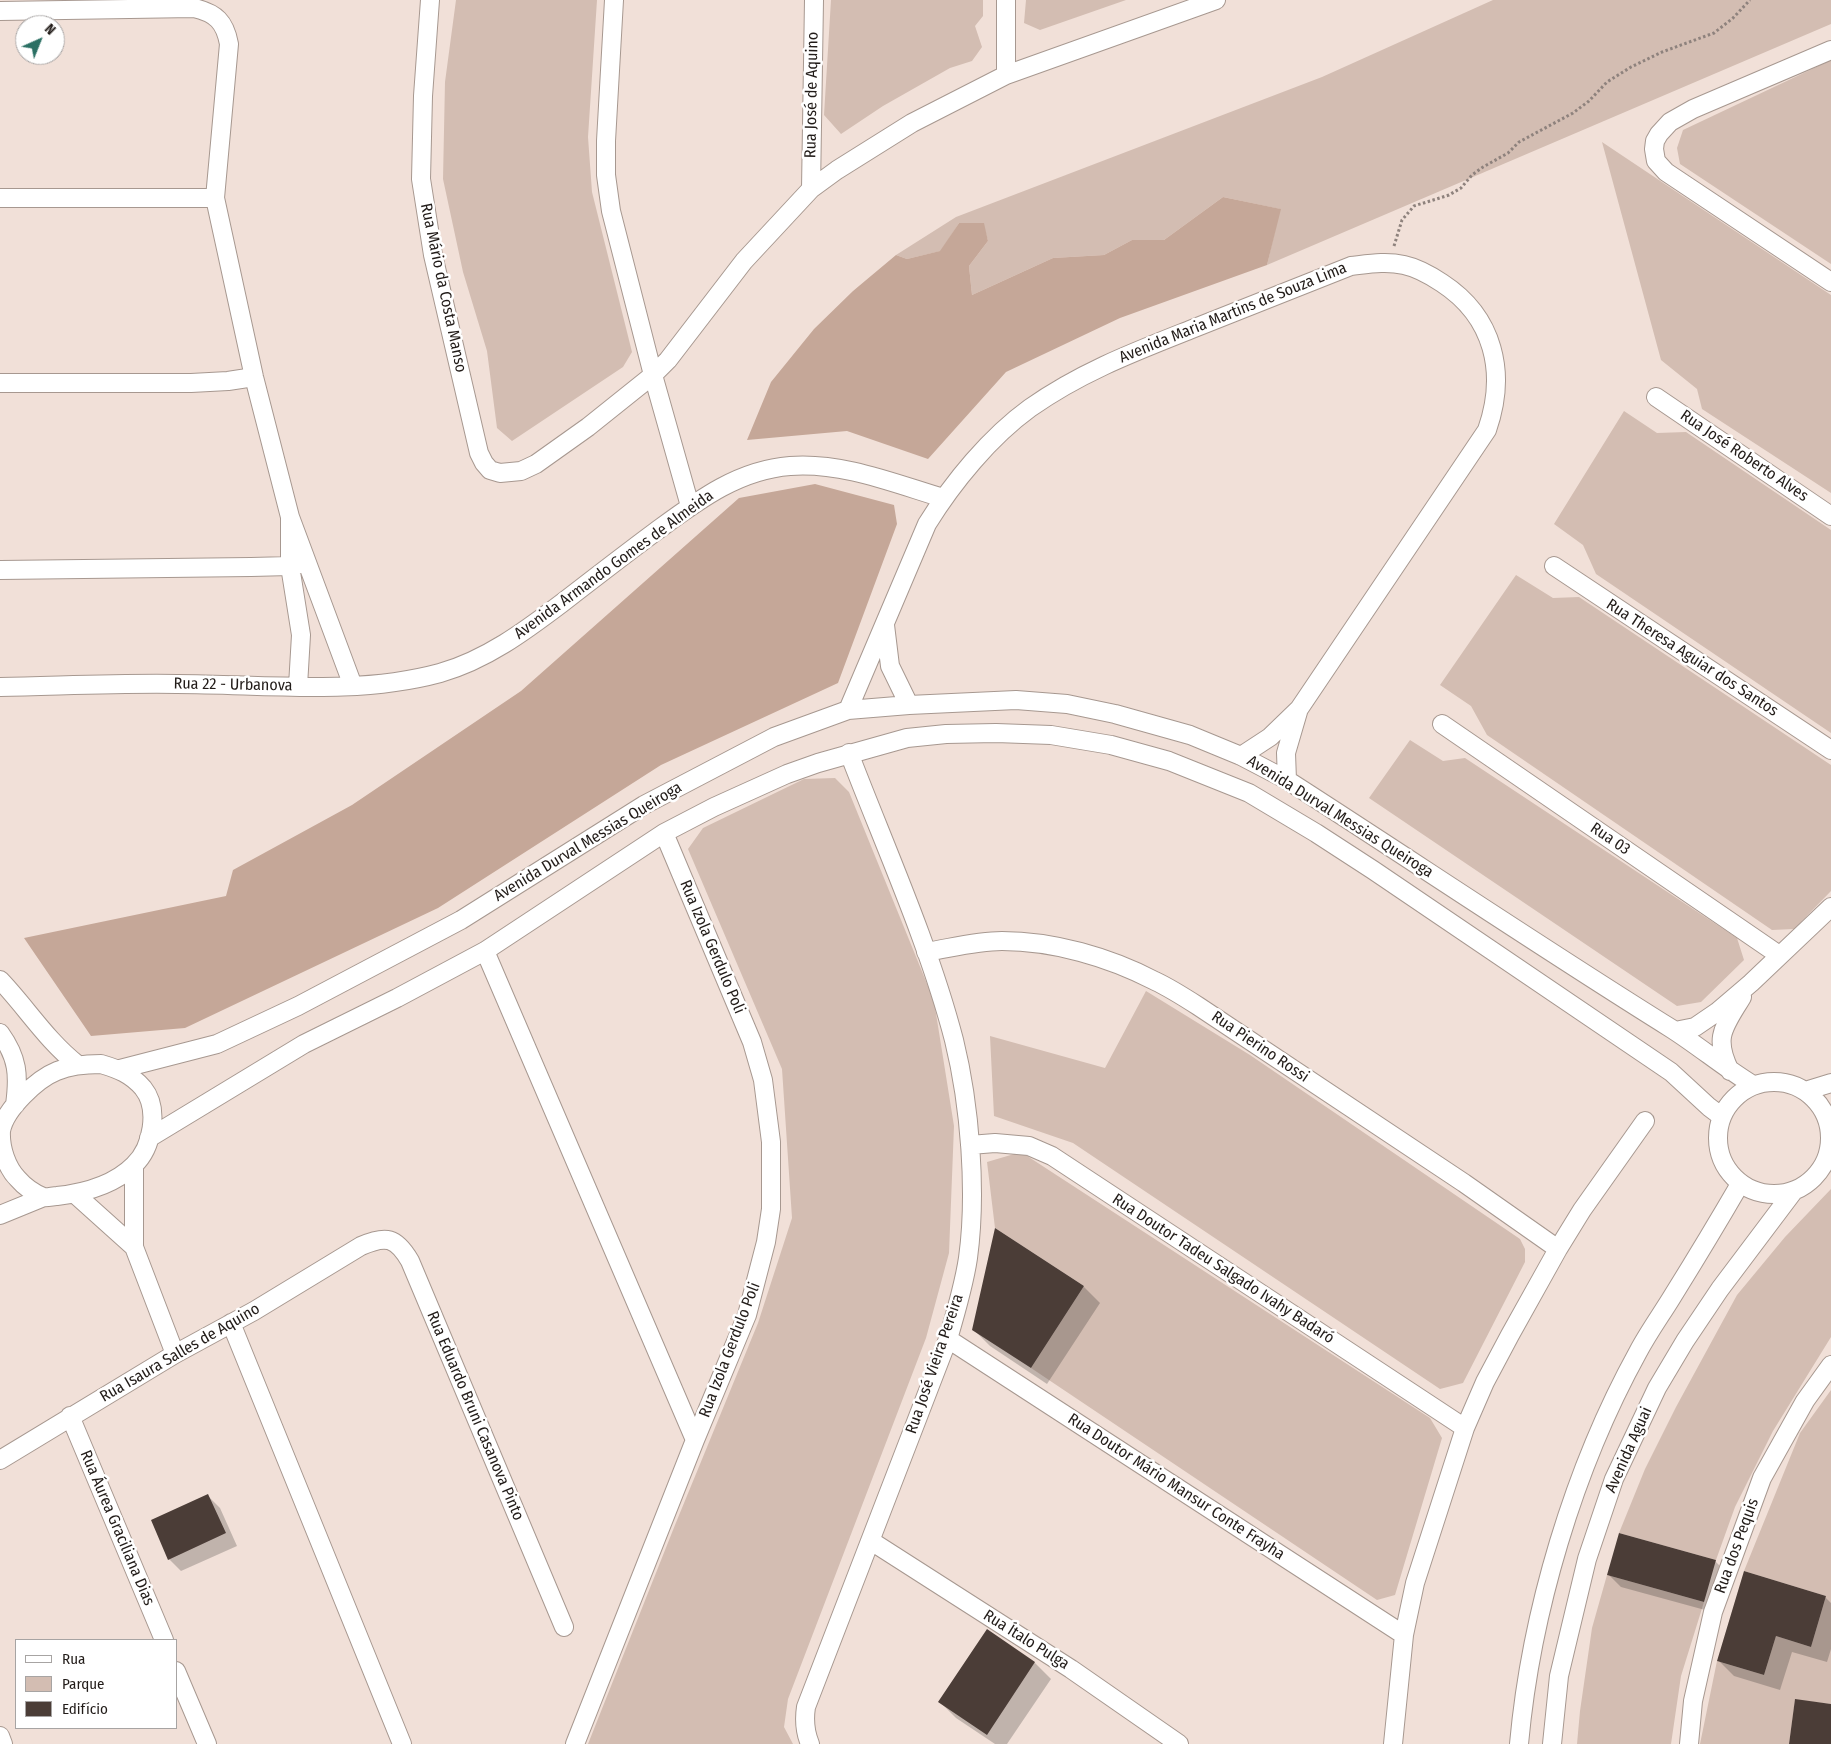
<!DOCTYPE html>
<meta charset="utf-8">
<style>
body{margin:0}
#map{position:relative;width:1831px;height:1744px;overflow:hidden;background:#f1e0d8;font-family:"Fira Sans Condensed",sans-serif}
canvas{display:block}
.legend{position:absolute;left:15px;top:1639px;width:162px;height:90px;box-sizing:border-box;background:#fff;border:1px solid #a7a4a3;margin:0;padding:6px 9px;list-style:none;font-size:15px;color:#221c19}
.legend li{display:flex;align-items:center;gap:10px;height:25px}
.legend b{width:25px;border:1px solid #a7a4a3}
.north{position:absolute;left:15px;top:15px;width:50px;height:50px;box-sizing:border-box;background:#fff;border:1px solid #a7a4a3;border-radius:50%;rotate:44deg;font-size:14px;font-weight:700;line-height:20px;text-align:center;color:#221c19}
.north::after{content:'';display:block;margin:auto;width:18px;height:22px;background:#2b7064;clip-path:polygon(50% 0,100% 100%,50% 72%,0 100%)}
</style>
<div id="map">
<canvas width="1831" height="1744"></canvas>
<ul class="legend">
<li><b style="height:6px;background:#fff"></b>Rua</li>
<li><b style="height:14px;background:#d3bdb2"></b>Parque</li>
<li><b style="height:14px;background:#4b3d37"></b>Edifício</li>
</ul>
<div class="north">N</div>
</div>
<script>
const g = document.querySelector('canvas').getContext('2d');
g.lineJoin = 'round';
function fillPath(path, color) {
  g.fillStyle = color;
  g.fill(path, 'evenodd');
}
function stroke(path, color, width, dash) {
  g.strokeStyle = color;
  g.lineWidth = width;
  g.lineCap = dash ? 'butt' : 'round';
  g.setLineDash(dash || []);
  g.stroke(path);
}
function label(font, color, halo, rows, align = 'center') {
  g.font = font + ' "Fira Sans Condensed",sans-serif';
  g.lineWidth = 5;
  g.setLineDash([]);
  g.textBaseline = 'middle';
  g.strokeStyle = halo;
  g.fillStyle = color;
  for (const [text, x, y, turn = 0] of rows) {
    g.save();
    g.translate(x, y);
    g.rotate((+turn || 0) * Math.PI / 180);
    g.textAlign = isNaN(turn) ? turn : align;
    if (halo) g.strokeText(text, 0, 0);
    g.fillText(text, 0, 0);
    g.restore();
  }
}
const green = new Path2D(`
 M456,0H597L588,137L592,192L632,352L623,367L512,441L497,428L487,351L463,272L443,179L445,82Z
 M831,0H983V16L975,26L982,47L972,61L950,68L883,106L841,134L824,115Z
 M1026,0H1126L1040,30L1024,23Z
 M1493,0H1831V24L1267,265L1280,209L1223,197L1164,240H1132L1104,255L1053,258L972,295L969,266L988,241L983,223H959L941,251L907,259L896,255L956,217L1322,77Z
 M1829,61H1831V264L1680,164L1677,148L1683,130Z
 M1602,142L1831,295V493L1702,409L1697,389L1661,360Z
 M1624,411L1657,433L1686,432L1831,530V733L1596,574L1583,545L1554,524Z
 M1516,575L1553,598L1579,597L1831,765V891L1794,929L1772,930L1487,735L1471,706L1440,685Z
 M1410,740L1443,761L1465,758L1737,938L1744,960L1701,1002L1677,1006L1369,798Z
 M835,778L849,792L934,1001L954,1126L949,1253L926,1338L788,1699L784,1727L793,1744H588L675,1525L758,1323L792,1218L782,1069L688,849L703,828L804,779Z
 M1146,991L1250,1055L1520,1239L1525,1249V1262L1463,1383L1440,1389L1073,1143L994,1116L990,1036L1105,1068Z
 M1021,1152L1430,1418L1442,1438L1395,1595L1377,1600L1031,1368L1084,1286L995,1228L987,1162Z
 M1831,1189V1337L1773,1431L1735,1507L1716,1560L1619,1533L1645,1469L1676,1407L1737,1295L1785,1237Z
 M1831,1390V1704L1795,1700L1789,1744H1700L1717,1661L1764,1675L1776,1636L1811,1647L1826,1596L1744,1571L1800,1433Z
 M1607,1575L1704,1602L1681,1676L1671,1744H1577L1580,1711L1592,1628Z`);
const forest = new Path2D(`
 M1223,197L1281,209L1267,265L1120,318L1006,372L928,459L847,431L747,440L771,382L814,329L853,291L896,255L907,259L940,251L959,223H984L988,241L969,266L972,295L1053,258L1104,255L1132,240H1164Z
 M815,484L894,505L897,524L838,683L661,765L438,908L185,1028L91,1036L24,938L226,896L233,870L352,805L521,691L739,498Z`);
const shadow = new Path2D(`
 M996,1230L1084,1287L1100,1303L1047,1384L990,1346L974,1330Z
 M208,1496L220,1508L237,1546L181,1571L169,1559Z
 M1715,1561L1727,1573L1716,1613L1621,1587L1609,1575Z
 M1825,1597L1831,1603V1649L1827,1662L1792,1652L1780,1690L1734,1676L1718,1660Z
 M987,1631L1035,1663L1051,1679L1007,1744H995L956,1718L940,1702Z`);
const building = new Path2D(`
 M995,1228L1084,1286L1031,1368L972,1330Z
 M208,1494L226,1533L168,1560L151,1520Z
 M1619,1533L1716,1560L1704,1602L1607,1575Z
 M1744,1571L1826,1596L1811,1647L1776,1636L1764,1675L1717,1661Z
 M987,1629L1035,1662L987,1735L938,1702Z
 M1795,1699L1831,1704V1744H1789Z`);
const path = new Path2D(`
 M1394,246L1402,220L1414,206L1449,195L1461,188L1472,175L1483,167L1508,153L1519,142L1573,113L1589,101L1607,82L1631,67L1662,52L1714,33L1733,18L1750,0`);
const minor = new Path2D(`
 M430,0L423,96L421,179L433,255L479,453L484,463L490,470L500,473L521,471L536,464L588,427L653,375L668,360L744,261L811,189L837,170L912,123L1006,75L1216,0
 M614,0L606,141V175L611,211L653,375L690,506
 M1006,0V75
 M0,11L194,8C216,13 225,22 229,44L215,198L254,377L290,517
 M1831,50L1693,109L1670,122L1659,134L1655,141L1654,149L1656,161L1666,172L1831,282
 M811,189L814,0
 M0,198H215
 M0,383H191L228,381L254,377
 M1656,397L1831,516
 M1554,566L1831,750
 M0,570L251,567L290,566L300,564
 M885,625L890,666L909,705
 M298,686L301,635L290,566V517L353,686
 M0,687C59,686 118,683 177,684C264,684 355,696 440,673C486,660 525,631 562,603C593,579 624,555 655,532C696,502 737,470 790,466C842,462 893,483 943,498
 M848,710L927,524C953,482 990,437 1030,408C1081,372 1134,352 1192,329C1245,308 1298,287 1351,266C1369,264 1386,261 1404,265C1418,268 1430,275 1442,283C1494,317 1507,373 1487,430L1299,709L1270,737L1241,756
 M1442,724L1779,955
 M1287,780L1286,753L1298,712
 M485,951L695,1440
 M926,952C951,948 976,941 1002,941C1053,941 1109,957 1155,981C1170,988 1184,997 1198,1006L1464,1183L1558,1249
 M0,980C26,1007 47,1041 78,1065
 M1675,1031L1695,1027L1717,1012L1751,983L1831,907
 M0,1033C18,1058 19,1075 15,1105
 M101,1064C118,1069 131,1074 143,1088C160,1109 152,1148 134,1165C114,1185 84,1193 57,1196C53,1196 47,1198 43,1197C34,1193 24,1186 18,1179C7,1168 0,1148 1,1131C5,1109 37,1079 57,1071C71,1065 86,1064 101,1064Z
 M120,1069L217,1044L298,1006L461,920L644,805L774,737L848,710L909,705L1016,700L1067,704L1115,714L1190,735L1241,756L1287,780C1416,863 1542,948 1672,1029C1700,1047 1725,1068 1753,1085
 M1730,1071C1713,1037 1724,1027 1742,997
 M1718 1138a56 56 0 1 1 112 0a56 56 0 1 1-112 0Z
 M1805,1091L1831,1083
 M149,1138L304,1044L397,998L485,951L664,833L714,807L787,774L818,763L907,738L946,734L996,733L1051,735L1111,745L1169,761L1249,793L1316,833L1373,870L1671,1072L1709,1107L1721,1116
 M970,1145L995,1143L1029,1146L1052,1156L1465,1428
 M75,1194L134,1247V1165
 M0,1215L44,1197
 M134,1247L175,1354
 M231,1323L402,1744
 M948,1339L1404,1635
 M70,1416L164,1640
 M0,1460L175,1354L254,1311L361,1246C386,1235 396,1237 410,1261L564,1627
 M871,1541L1071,1669L1179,1744
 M176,1671L207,1744
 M0,1736L3,1744
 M575,1744L695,1440L747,1315L766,1242L771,1209V1142L763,1080L752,1042L664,833
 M810,1744C805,1732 804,1720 806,1707L948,1339C956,1312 964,1285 968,1258C977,1192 970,1105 954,1040C929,944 885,847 849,753
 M1393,1744L1404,1635L1415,1583L1465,1428L1485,1382L1510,1335L1558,1249L1582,1210L1645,1121
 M1519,1744C1531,1612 1574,1468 1638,1352C1648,1333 1661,1315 1672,1297C1695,1260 1718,1222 1740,1184
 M1552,1744L1559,1676L1587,1559L1614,1479L1657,1388L1685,1341L1720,1289L1793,1192
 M1689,1744L1693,1701L1713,1612L1762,1478L1805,1401L1831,1365`);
const streetNames = [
 ["Rua José de Aquino",812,95,-89],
 ["Rua Mário da Costa Manso",443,288,78],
 ["Avenida Maria Martins de Souza Lima",1233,313,-22],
 ["Rua José Roberto Alves",1744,456,34],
 ["Avenida Armando Gomes de Almeida",614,565,-36],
 ["Rua Theresa Aguiar dos Santos",1692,658,33],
 ["Rua 22 - Urbanova",233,685,1],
 ["Avenida Durval Messias Queiroga",1340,817,32],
 ["Rua 03",1610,839,34],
 ["Avenida Durval Messias Queiroga",588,842,-31],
 ["Rua Izola Gerdulo Poli",712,947,67],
 ["Rua Pierino Rossi",1260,1047,34],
 ["Rua Doutor Tadeu Salgado Ivahy Badaró",1223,1269,33],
 ["Rua Izola Gerdulo Poli",730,1350,-69],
 ["Rua Isaura Salles de Aquino",180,1353,-30],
 ["Rua José Vieira Pereira",935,1364,-71],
 ["Rua Eduardo Bruni Casanova Pinto",475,1416,67],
 ["Avenida Aguai",1629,1450,-66],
 ["Rua Doutor Mário Mansur Conte Frayha",1176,1487,33],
 ["Rua Áurea Graciliana Dias",117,1528,67],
 ["Rua dos Pequis",1737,1546,-70],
 ["Rua Ítalo Pulga",1026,1640,32]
];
fillPath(green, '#d3bdb2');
fillPath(forest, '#c5a798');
fillPath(shadow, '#0003');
fillPath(building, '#4b3d37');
stroke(minor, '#a79890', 20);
stroke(path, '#8e827d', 3, [2.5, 2.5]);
stroke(minor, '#fff', 18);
label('16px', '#221c19', '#fff', streetNames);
</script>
